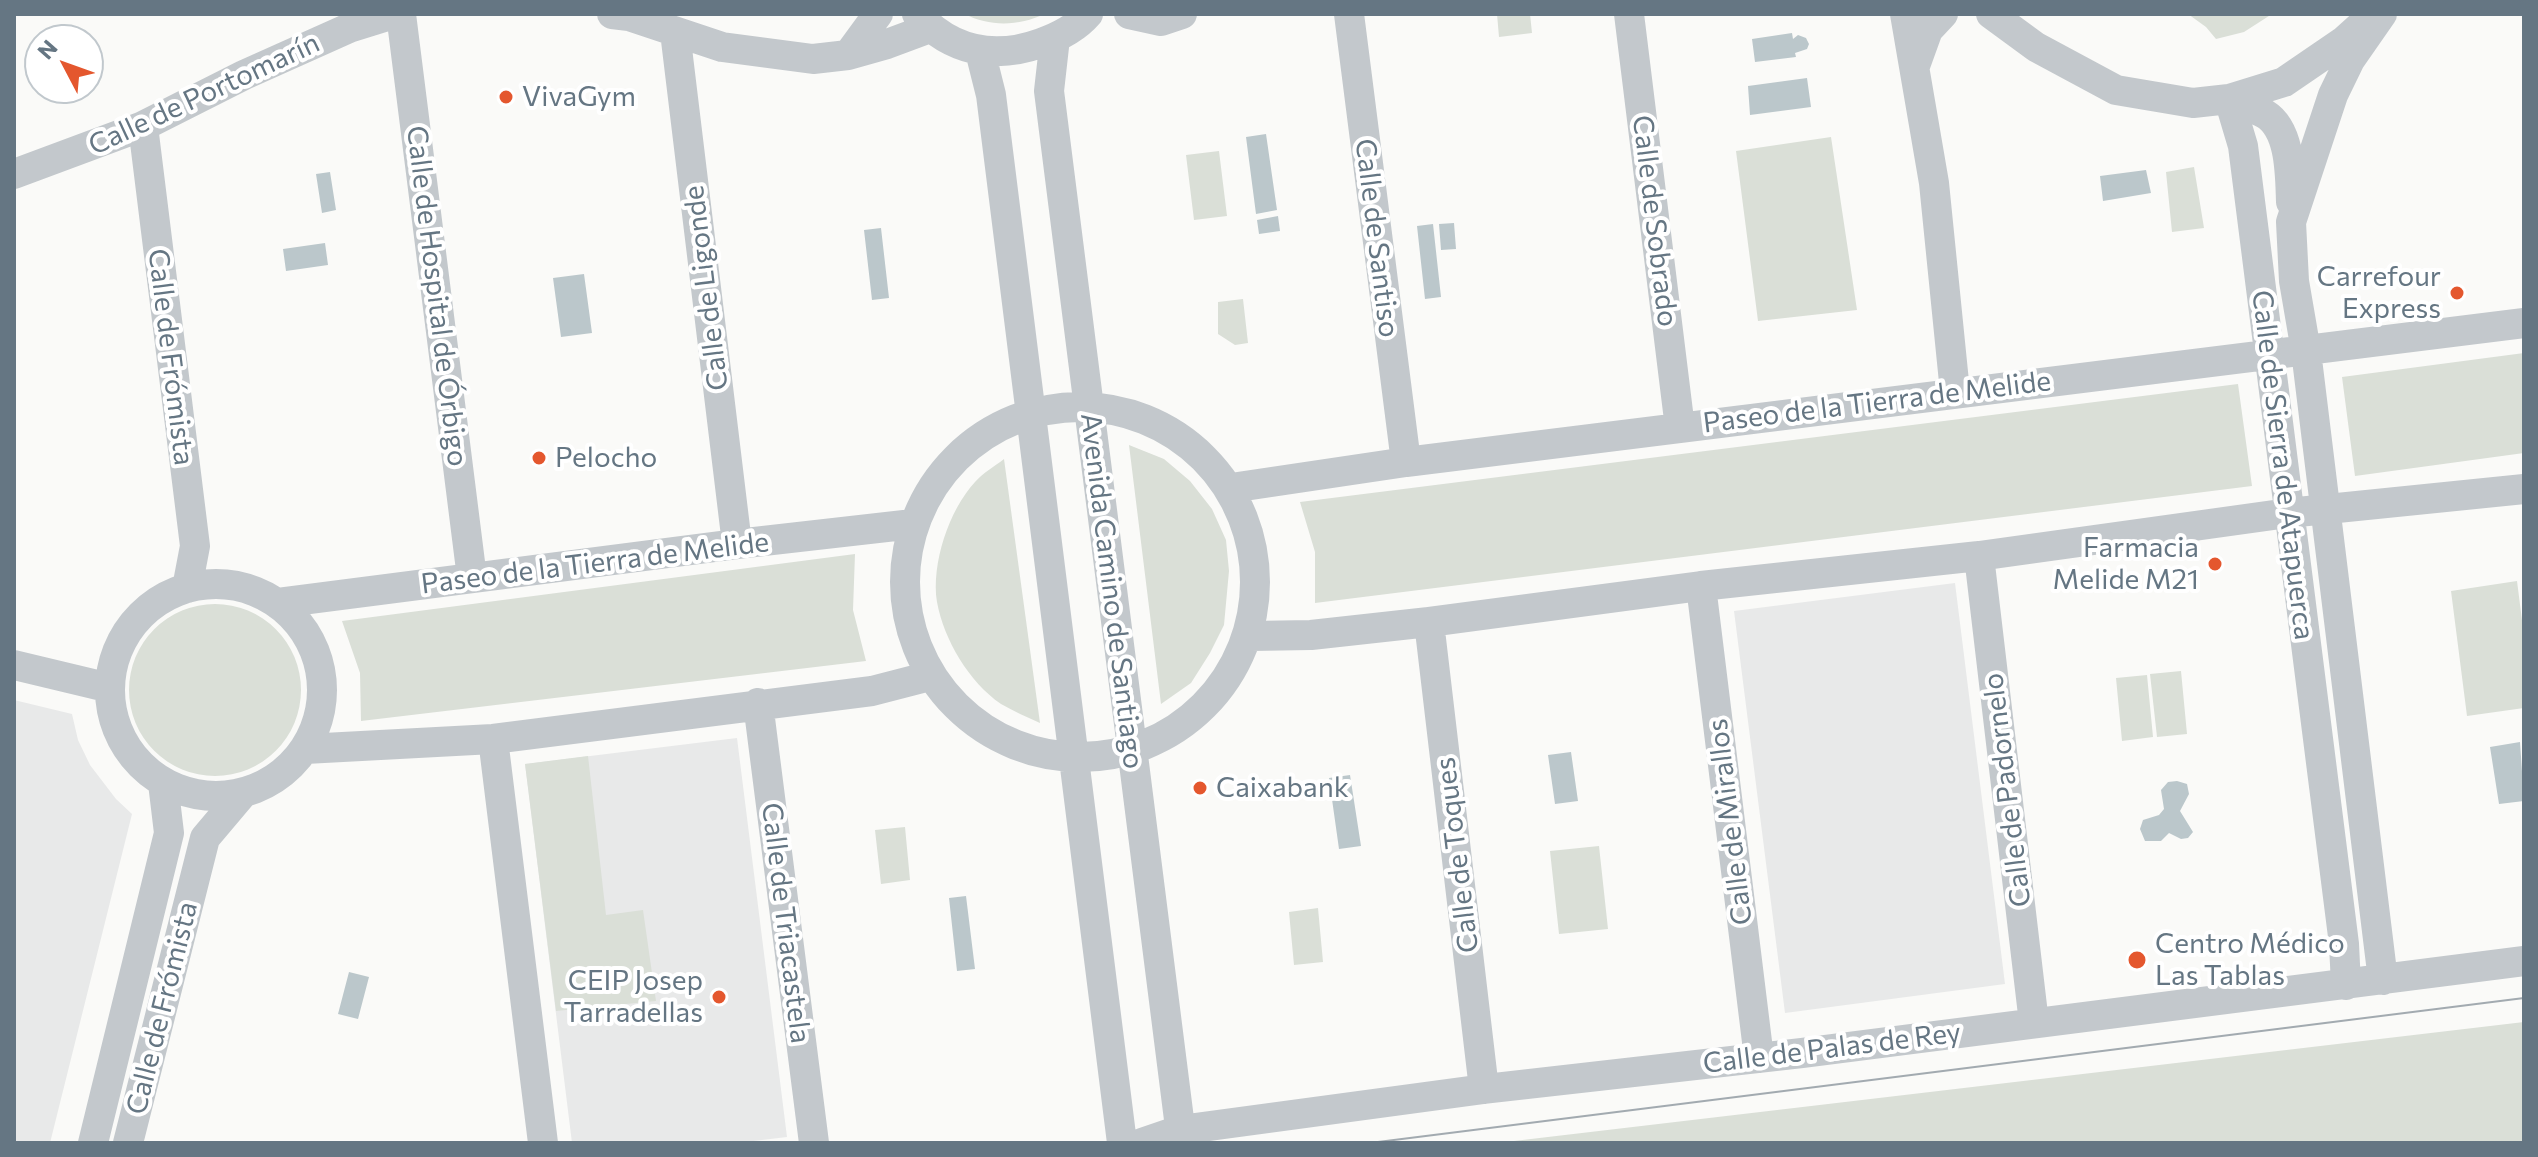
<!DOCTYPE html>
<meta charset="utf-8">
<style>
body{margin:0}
#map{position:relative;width:2538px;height:1157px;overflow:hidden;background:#fafaf8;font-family:Commissioner,sans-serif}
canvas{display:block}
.frame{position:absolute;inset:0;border:16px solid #657683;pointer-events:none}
.north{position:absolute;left:24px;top:24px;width:80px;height:80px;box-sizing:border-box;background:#fff;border:2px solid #c1c8cd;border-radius:50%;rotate:311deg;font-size:22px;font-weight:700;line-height:32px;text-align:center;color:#657683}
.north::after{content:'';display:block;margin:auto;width:28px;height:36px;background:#e4572e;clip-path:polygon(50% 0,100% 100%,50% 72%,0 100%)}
</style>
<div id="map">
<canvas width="2538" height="1157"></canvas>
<div class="frame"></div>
<div class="north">N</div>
</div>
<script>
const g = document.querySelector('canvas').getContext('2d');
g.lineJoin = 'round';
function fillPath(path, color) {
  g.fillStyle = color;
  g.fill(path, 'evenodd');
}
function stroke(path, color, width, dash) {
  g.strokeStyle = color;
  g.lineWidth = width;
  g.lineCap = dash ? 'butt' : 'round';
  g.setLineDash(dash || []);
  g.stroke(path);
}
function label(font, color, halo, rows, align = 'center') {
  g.font = font + ' Commissioner,sans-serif';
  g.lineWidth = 8;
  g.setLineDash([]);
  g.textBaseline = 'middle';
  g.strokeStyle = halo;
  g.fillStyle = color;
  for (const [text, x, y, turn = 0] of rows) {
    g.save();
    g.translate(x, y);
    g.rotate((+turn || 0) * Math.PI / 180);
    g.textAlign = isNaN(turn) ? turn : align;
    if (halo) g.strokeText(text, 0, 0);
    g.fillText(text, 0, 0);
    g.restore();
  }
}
const built = new Path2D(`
 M1955,583L2005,984L1785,1013L1734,611Z
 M14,700L72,714L78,740L90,765L116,799L132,814L50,1143H14Z
 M737,738L787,1137L737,1143H572L525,764Z`);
const green = new Path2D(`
 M965,14H1044C1020,26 989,27 965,14Z
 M1497,14H1530L1532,33L1499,37Z
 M2188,14H2272L2244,32L2216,39L2206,27Z
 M1831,137L1857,310L1758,321L1736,151Z
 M1219,151L1227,216L1194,220L1186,155Z
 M2194,167L2204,228L2172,232L2166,172Z
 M1243,299L1248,343L1235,345L1218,334V302Z
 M2524,353V453L2355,476L2342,377Z
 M2238,384L2252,486L1315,603V552L1300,502Z
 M1129,445L1164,459L1190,481L1212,509L1226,540L1229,571L1224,625L1210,653L1191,683L1161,704Z
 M1004,459L1040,723C1027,717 1013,711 1001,704C969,682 944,640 937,602C931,564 949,510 975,482C983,473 995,466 1004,459Z
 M855,554L853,610L866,661L361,721L360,673L342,621Z
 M2517,581L2524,636V708L2467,716L2451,591Z
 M129 690a86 86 0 1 1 172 0a86 86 0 1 1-172 0Z
 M2181,671L2187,734L2157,737L2150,674Z
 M2147,675L2153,737L2122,741L2116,678Z
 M588,756L606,915L643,910L656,1001L556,1011L525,764Z
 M905,827L910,880L881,884L875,830Z
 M1599,846L1608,929L1559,934L1550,851Z
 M1318,908L1323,962L1294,965L1289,912Z
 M2524,1022V1143H1497Z`);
const water = new Path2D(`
 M1792,33L1793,39L1798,35L1806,38L1809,44L1807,49L1795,53L1796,57L1755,62L1752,39Z
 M1807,78L1811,107L1750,115L1748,86Z
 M1266,134L1277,210L1256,214L1246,137Z
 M2146,170L2151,193L2103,201L2100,176Z
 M330,172L336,210L322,213L316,174Z
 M1278,216L1280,231L1259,234L1257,220Z
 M1454,223L1456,249L1441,250L1439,224Z
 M1433,224L1441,297L1425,299L1417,226Z
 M881,228L889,298L872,300L864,230Z
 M325,243L328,265L286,271L283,249Z
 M584,274L592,333L561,337L553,278Z
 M2520,742L2524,801L2499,804L2490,747Z
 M1571,752L1578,801L1555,804L1548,755Z
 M1350,775L1361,846L1339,849L1329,778Z
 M2177,781L2187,784L2189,794L2180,811L2193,832L2188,838L2181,839L2169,833L2161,841H2145L2140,829L2143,820L2159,815L2164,809L2161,790L2168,782Z
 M966,896L975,969L957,971L949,898Z
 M349,972L369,977L358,1019L338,1014Z`);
const minor = new Path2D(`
 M401,14L472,578
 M612,14L629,16L722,47L813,59L848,55L887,44L930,28
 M917,14C951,51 994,60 1041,43C1058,37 1076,28 1088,14
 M1129,14L1161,21L1182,14
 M1349,14L1406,462
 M1629,14L1680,428
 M1905,14L1934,183L1955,392
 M1991,14L2036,47L2116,90L2193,103L2229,99L2284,82L2344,41L2364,23
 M2382,14L2350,60L2333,95L2291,222L2294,281L2306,351L2383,980
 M675,32L737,544
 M1055,38L1049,91L1182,1143
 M980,51L991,95L1122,1143
 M848,55L878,14
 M1915,66L1928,30L1943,14
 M2229,99L2243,146L2344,944L2346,985
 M2229,99C2240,104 2254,108 2265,114C2291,130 2290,175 2291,202
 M143,126L195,546L187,588
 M14,174L143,126L244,75L349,28L394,14
 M905 582a175 175 0 1 1 350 0a175 175 0 1 1-350 0Z
 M1231,488L1406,462L2524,323
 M1979,556L2034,1023
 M110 690a106 106 0 1 1 212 0a106 106 0 1 1-212 0Z
 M1701,586L1759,1058
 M278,603L737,544L913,524
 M1429,622L1484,1089
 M1251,636L1311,635L1429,622L1701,586L1979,556L2288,513L2524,489
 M14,665L110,688
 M758,703L814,1143
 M493,739L543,1143
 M305,749L493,739L872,691L930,676
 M93,1143L169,833L163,783
 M128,1143L205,838L243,793
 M1142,1143L1180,1130L1484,1089L1802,1053L2524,961`);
const tram = new Path2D(`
 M1370,1143L2524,998`);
const markers = [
 [506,97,8,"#e4572e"],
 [2457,293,8,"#e4572e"],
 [539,458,8,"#e4572e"],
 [2215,564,8,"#e4572e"],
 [1200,788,8,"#e4572e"],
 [2137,960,10,"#e4572e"],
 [719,997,8,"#e4572e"]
];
const streetNames = [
 ["Calle de Portomarín",204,94,-25],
 ["Calle de Sobrado",1655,221,83],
 ["Calle de Santiso",1377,238,83],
 ["Calle de Ligonde",706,288,-97],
 ["Calle de Hospital de Órbigo",437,296,83],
 ["Calle de Frómista",171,357,83],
 ["Paseo de la Tierra de Melide",1877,402,-7],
 ["Calle de Sierra de Atapuerca",2283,465,83],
 ["Paseo de la Tierra de Melide",595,563,-7],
 ["Avenida Camino de Santiago",1112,591,83],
 ["Calle de Padornelo",2007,790,-97],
 ["Calle de Mirallos",1730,822,-97],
 ["Calle de Toques",1457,855,-97],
 ["Calle de Triacastela",786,923,83],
 ["Calle de Frómista",162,1008,-76],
 ["Calle de Palas de Rey",1832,1048,-7]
];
const poiNames = [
 ["VivaGym",522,97],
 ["Carrefour",2441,277,"right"],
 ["Express",2441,309,"right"],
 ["Pelocho",555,458],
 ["Farmacia",2199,548,"right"],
 ["Melide M21",2199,580,"right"],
 ["Caixabank",1216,788],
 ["Centro Médico",2155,944],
 ["Las Tablas",2155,976],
 ["CEIP Josep",703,981,"right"],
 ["Tarradellas",703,1013,"right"]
];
fillPath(built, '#e8e9e9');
fillPath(green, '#dadfd7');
fillPath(water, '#bbc7cb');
stroke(minor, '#c3c8cc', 30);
stroke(tram, '#a2aab0', 2);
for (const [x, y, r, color] of markers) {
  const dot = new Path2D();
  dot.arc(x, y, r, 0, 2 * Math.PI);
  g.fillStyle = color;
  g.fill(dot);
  stroke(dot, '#fff', 3);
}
label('28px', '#657683', '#fff', streetNames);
label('28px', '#657683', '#fff', poiNames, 'left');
</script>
